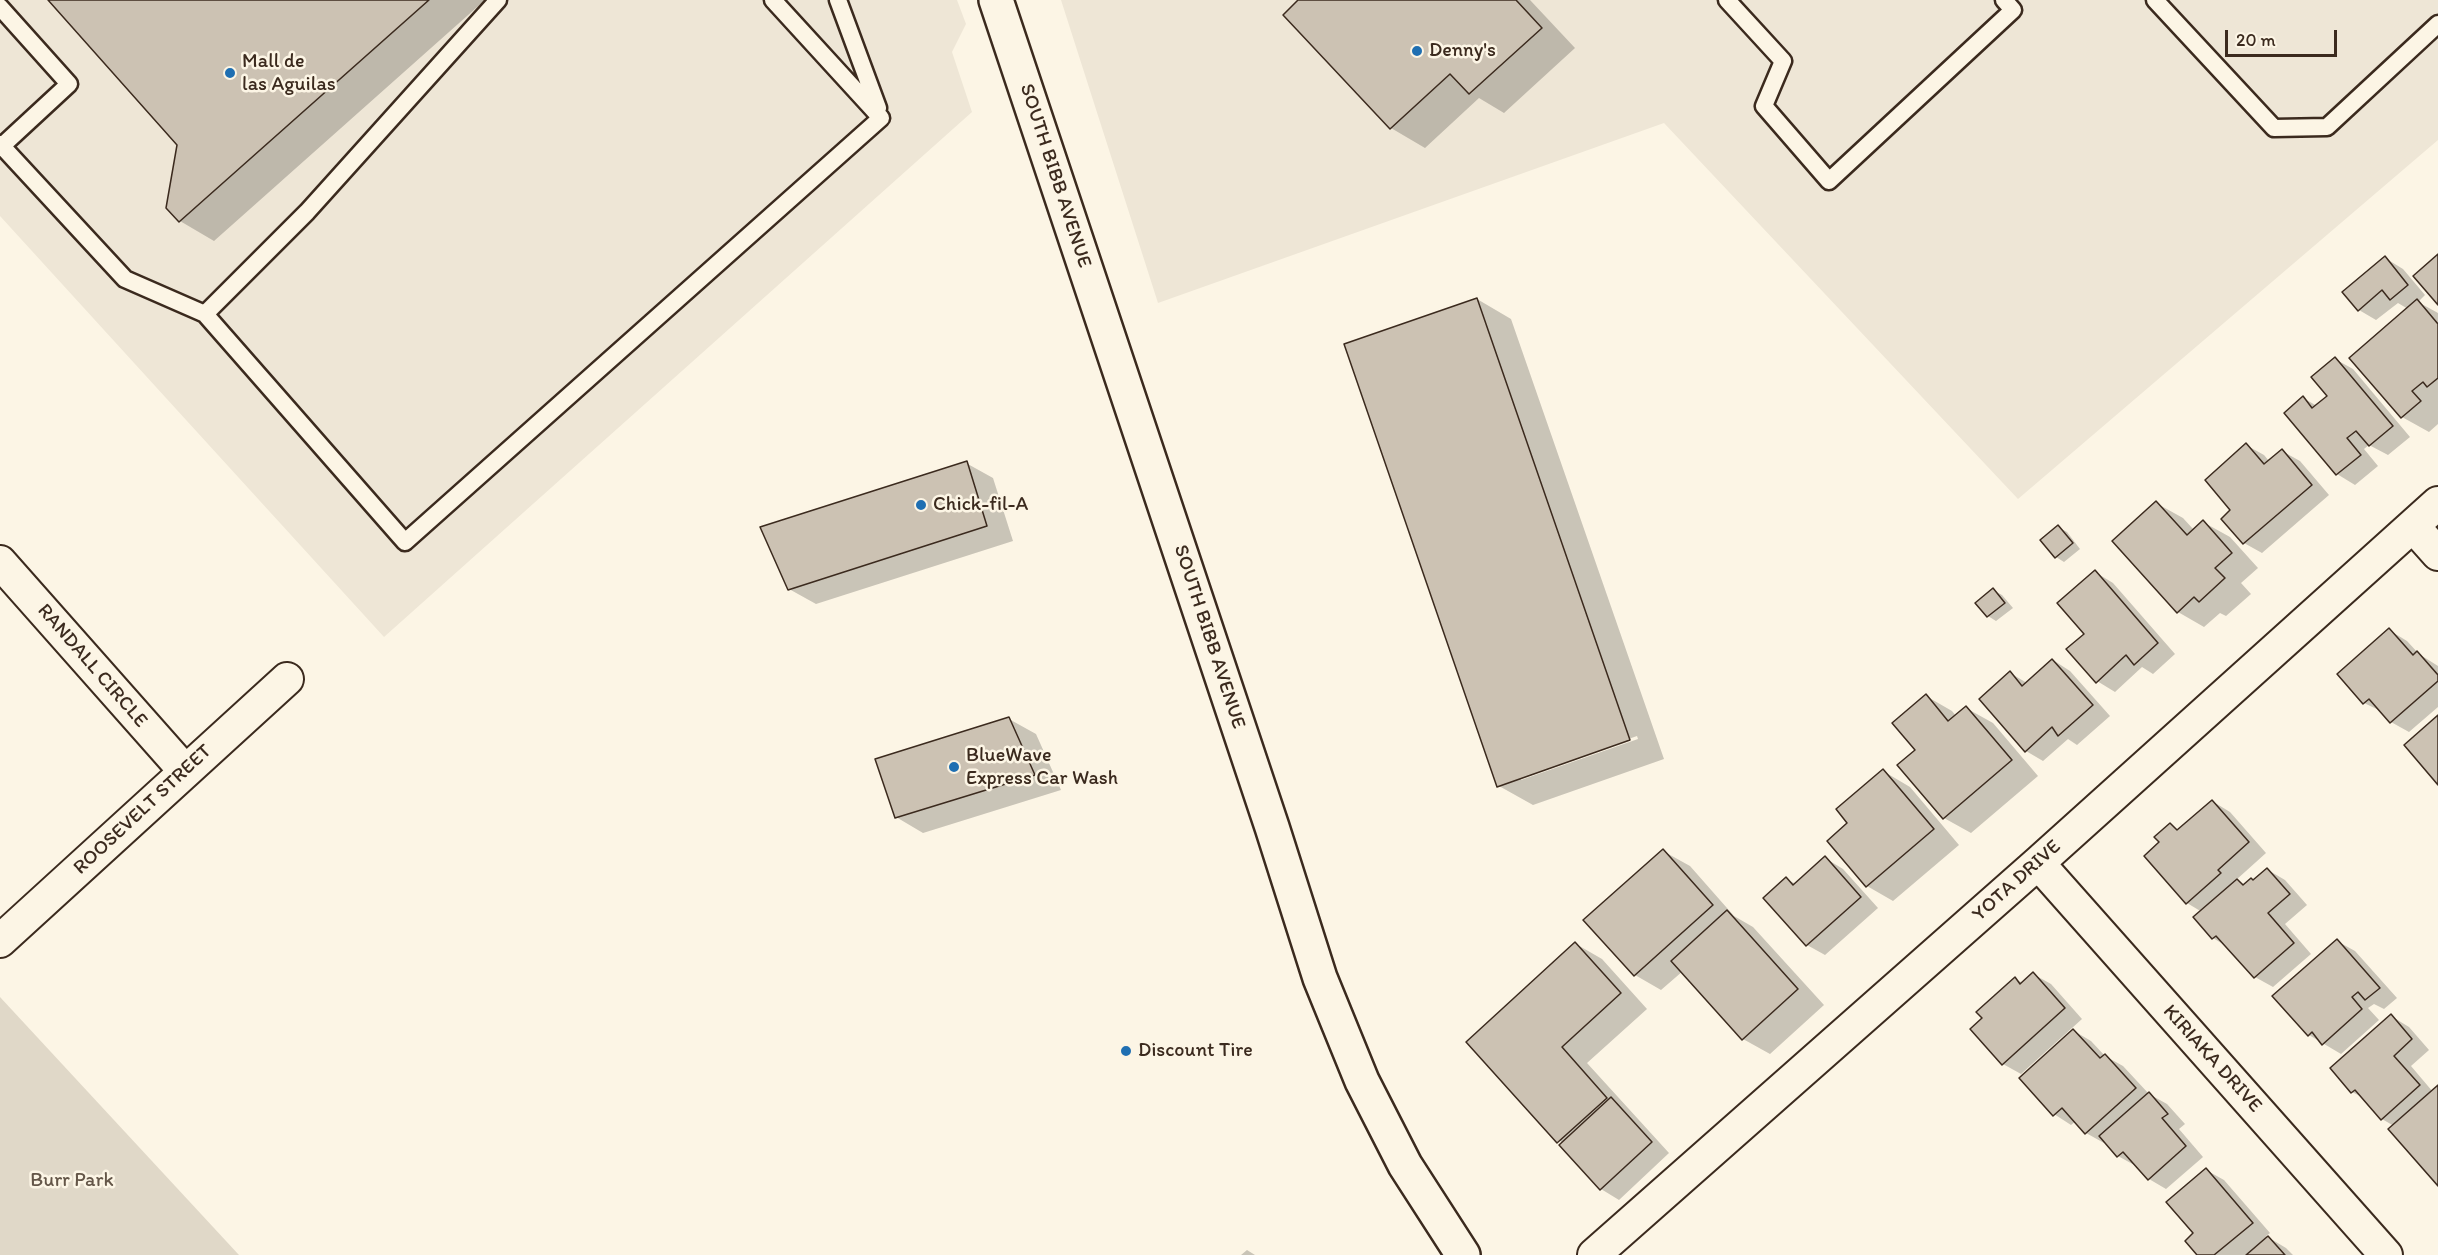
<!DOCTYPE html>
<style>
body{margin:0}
#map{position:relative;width:2438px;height:1255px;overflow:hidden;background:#fcf5e5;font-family:Itim,sans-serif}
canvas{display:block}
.scale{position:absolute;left:2225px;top:30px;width:112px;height:27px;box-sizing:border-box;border:3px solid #3b2a1e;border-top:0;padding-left:8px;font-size:18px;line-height:21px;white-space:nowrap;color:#3b2a1e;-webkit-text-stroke:4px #fcf5e5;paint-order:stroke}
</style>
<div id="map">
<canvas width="2438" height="1255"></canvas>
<div class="scale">20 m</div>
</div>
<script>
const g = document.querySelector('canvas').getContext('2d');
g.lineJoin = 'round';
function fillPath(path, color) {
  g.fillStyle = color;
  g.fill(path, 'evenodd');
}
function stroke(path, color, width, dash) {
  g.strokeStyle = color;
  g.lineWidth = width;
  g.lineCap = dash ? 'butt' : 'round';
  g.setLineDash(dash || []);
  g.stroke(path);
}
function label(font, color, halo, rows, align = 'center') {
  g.font = font + ' Itim,sans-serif';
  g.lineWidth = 5;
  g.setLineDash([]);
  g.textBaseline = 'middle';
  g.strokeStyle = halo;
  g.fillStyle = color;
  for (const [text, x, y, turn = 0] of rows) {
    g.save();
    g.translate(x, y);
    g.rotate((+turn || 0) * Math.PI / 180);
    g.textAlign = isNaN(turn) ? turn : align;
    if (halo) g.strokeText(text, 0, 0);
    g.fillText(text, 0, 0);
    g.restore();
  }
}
const built = new Path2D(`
 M0,0H957L966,24L952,52L972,112L384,637L0,216Z
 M1061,0H2438V140L2018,499L1664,123L1158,303Z`);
const green = new Path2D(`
 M0,997L239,1255H0Z`);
const shadow = new Path2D(`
 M50,0H485L214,241L180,221L178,145Z
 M1301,0H1530L1575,48L1504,113L1479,98L1425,148L1391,128Z
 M2385,258L2403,269L2425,295L2418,302L2438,313V424L2429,432L2402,417L2408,309L2398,303L2376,320L2359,310Z
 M1477,299L1511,319L1664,759L1533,805L1499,786ZM1637,736L1638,739L1521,780V777Z
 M2335,359L2353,369L2410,437L2388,455L2369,445L2364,449L2378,466L2355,485L2337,474L2286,413L2303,398L2317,406L2330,396Z
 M2246,445L2264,455L2269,461L2282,451L2300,461L2329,495L2262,553L2244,543L2223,519L2233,510Z
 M966,463L993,478L1013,541L816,604L789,589Z
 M2156,503L2183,518L2194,530L2203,522L2230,537L2258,568L2241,583L2251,594L2226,616L2220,613L2204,627L2178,612Z
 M2058,527L2067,532L2080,549L2064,562L2056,557Z
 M2095,572L2113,583L2175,654L2153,674L2142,667L2115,692L2097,681Z
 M1993,590L2002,595L2013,608L1996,621L1988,616Z
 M2389,630L2407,641L2419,654L2438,666V707L2409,732L2391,722L2383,712L2364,703Z
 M2053,660L2070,671L2110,716L2077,745L2068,739L2043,761L2026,751L2010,673L2027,683Z
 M1926,696L1952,711L1956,716L1966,708L1993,723L2038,776L1971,833L1944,818L1899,765L1917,750Z
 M1009,719L1036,734L1061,790L923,833L896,817Z
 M1883,771L1910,787L1959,845L1893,901L1867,886L1849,823Z
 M2212,801L2230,812L2266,853L2236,880L2246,885L2268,870L2285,880L2307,905L2285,924L2311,954L2273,987L2255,977L2228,947L2213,938L2195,917L2202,912L2187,903L2146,856L2161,842L2170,825L2179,830Z
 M1663,851L1690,866L1734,916L1753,927L1824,1005L1770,1054L1743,1039L1683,971L1661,990L1635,975Z
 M1825,858L1843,869L1878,908L1825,955L1807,945L1786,879L1796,884Z
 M2337,941L2355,951L2397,998L2384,1009L2374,1004L2368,1008L2379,1020L2341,1054L2309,1035Z
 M1576,944L1602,959L1647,1009L1587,1063L1669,1153L1619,1200L1601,1189L1563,1144L1468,1042Z
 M2033,974L2051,984L2082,1019L2021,1074L2003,1064L1984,1018L2015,979L2023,983Z
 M2391,1016L2409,1027L2429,1050L2411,1066L2433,1092L2438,1087V1184L2394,1126L2382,1119L2364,1098L2352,1092Z
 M2074,1031L2091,1041L2105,1056L2123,1066L2149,1094L2167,1104L2185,1124L2179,1129L2203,1157L2166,1189L2149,1179L2136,1166L2118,1156L2106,1142L2104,1143L2086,1133L2076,1121L2071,1125L2054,1114Z
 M2206,1170L2224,1180L2270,1233L2266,1236L2286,1248L2293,1255H2199L2195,1234Z
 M1247,1250L1255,1255H1241Z`);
const building = new Path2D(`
 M48,0H429L179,222L166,208L177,145Z
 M1298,0H1516L1542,28L1469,94L1450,74L1390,129L1283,15Z
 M2438,254V305L2413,276Z
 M2385,256L2408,285L2390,300L2382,290L2358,311L2342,292Z
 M1477,298L1630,740L1497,787L1344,344Z
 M2417,299L2438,324V378L2427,387L2423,382L2412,391L2421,401L2401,418L2349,358Z
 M2335,357L2393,426L2369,446L2356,431L2347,438L2361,455L2336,475L2284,413L2303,396L2312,408L2327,396L2311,377Z
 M2246,443L2264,464L2282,449L2312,485L2243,544L2221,519L2230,510L2205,480Z
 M967,461L987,526L788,590L760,527Z
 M2156,501L2187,535L2203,520L2232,553L2215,568L2225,578L2199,602L2194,597L2177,613L2112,541Z
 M2058,525L2073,543L2055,558L2040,540Z
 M2095,570L2158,643L2134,665L2126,655L2096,683L2066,649L2084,634L2057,603Z
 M1993,588L2005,603L1987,617L1975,603Z
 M2389,628L2413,655L2417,651L2438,675V681L2390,723L2369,699L2363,704L2337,674Z
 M2052,659L2093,705L2058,736L2052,727L2025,752L1979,699L2010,671L2022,686Z
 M1926,694L1948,721L1966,706L2012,760L1943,819L1897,765L1915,750L1892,723Z
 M2438,715V785L2404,745Z
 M1009,717L1035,775L895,818L875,759Z
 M1883,769L1934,829L1866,887L1827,841L1847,823L1836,809Z
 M2212,800L2249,842L2218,870L2221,873L2186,904L2144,856L2159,842L2154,837L2170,823L2177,830Z
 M1663,849L1713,905L1634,976L1583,920Z
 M1825,856L1861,897L1806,946L1763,898L1786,877L1793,885Z
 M2267,868L2290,894L2268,913L2294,943L2254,978L2216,936L2212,939L2193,917L2237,879L2243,885L2251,878L2253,880Z
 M1727,910L1798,989L1742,1040L1671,961Z
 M2337,939L2380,988L2365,1000L2358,992L2352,997L2362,1009L2322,1045L2312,1032L2308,1036L2272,996Z
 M1575,942L1621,993L1562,1047L1607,1098L1557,1143L1466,1042Z
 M2033,972L2065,1008L2002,1065L1970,1029L1982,1018L1976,1012L2015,977L2020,984Z
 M2391,1014L2412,1039L2394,1056L2420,1085L2381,1120L2355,1090L2351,1093L2330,1068Z
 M2073,1029L2100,1058L2105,1054L2136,1088L2085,1134L2062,1108L2053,1116L2019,1078Z
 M2438,1085V1186L2388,1129Z
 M2149,1092L2168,1114L2162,1118L2186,1146L2148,1180L2123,1152L2117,1157L2099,1136Z
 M1611,1097L1652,1142L1600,1190L1559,1145Z
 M2206,1168L2253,1223L2214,1255H2197L2185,1241L2193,1233L2166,1202Z
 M2268,1236L2285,1255H2246Z`);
const lane = new Path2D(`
 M838,0L878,108
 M1727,0L1783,61L1764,106L1829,181L2013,10L2004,0
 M2155,0L2274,128L2327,127L2438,24
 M0,7L69,84L2,146
 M0,144L125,279L205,314L307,212L498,0
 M205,314L405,542L881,118L773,0`);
const street = new Path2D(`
 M2413,526L2438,554
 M0,562L185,771
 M2038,863L2386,1255
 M0,941L287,679
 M1594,1255L2038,863L2438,503`);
const secondary = new Path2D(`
 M996,0L1272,827L1320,978L1362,1081L1405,1165L1463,1255`);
const markers = [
 [1417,51,6,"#1f6fb2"],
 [230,73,6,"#1f6fb2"],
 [921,505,6,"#1f6fb2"],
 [954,767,6,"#1f6fb2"],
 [1126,1051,6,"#1f6fb2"]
];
const poiNames = [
 ["Denny's",1429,51],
 ["Mall de",242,62],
 ["las Aguilas",242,85],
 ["Chick-fil-A",933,505],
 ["BlueWave",966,756],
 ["Express Car Wash",966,779],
 ["Discount Tire",1138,1051]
];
const streetNames = [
 ["SOUTH BIBB AVENUE",1055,176,72],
 ["SOUTH BIBB AVENUE",1209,637,72],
 ["RANDALL CIRCLE",92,666,49],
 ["ROOSEVELT STREET",143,810,-43],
 ["YOTA DRIVE",2017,881,-42],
 ["KIRIAKA DRIVE",2212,1059,48]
];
const parkNames = [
 ["Burr Park",72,1181]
];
fillPath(built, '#eee6d6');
fillPath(green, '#e0d8c8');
fillPath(shadow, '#0003');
fillPath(building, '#ccc2b3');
stroke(building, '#3b2a1e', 1.5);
stroke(lane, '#3b2a1e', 21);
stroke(street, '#3b2a1e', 36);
stroke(secondary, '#3b2a1e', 38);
stroke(lane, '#fcf5e5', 16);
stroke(street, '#fcf5e5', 32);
stroke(secondary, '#fcf5e5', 33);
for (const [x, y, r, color] of markers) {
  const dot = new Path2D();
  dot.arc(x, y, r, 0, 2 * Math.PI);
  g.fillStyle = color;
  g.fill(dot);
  stroke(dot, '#fcf5e5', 2);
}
label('20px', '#3b2a1e', '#fcf5e5', poiNames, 'left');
label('20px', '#3b2a1e', '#fcf5e5', streetNames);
label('20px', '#645648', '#fcf5e5', parkNames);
</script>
